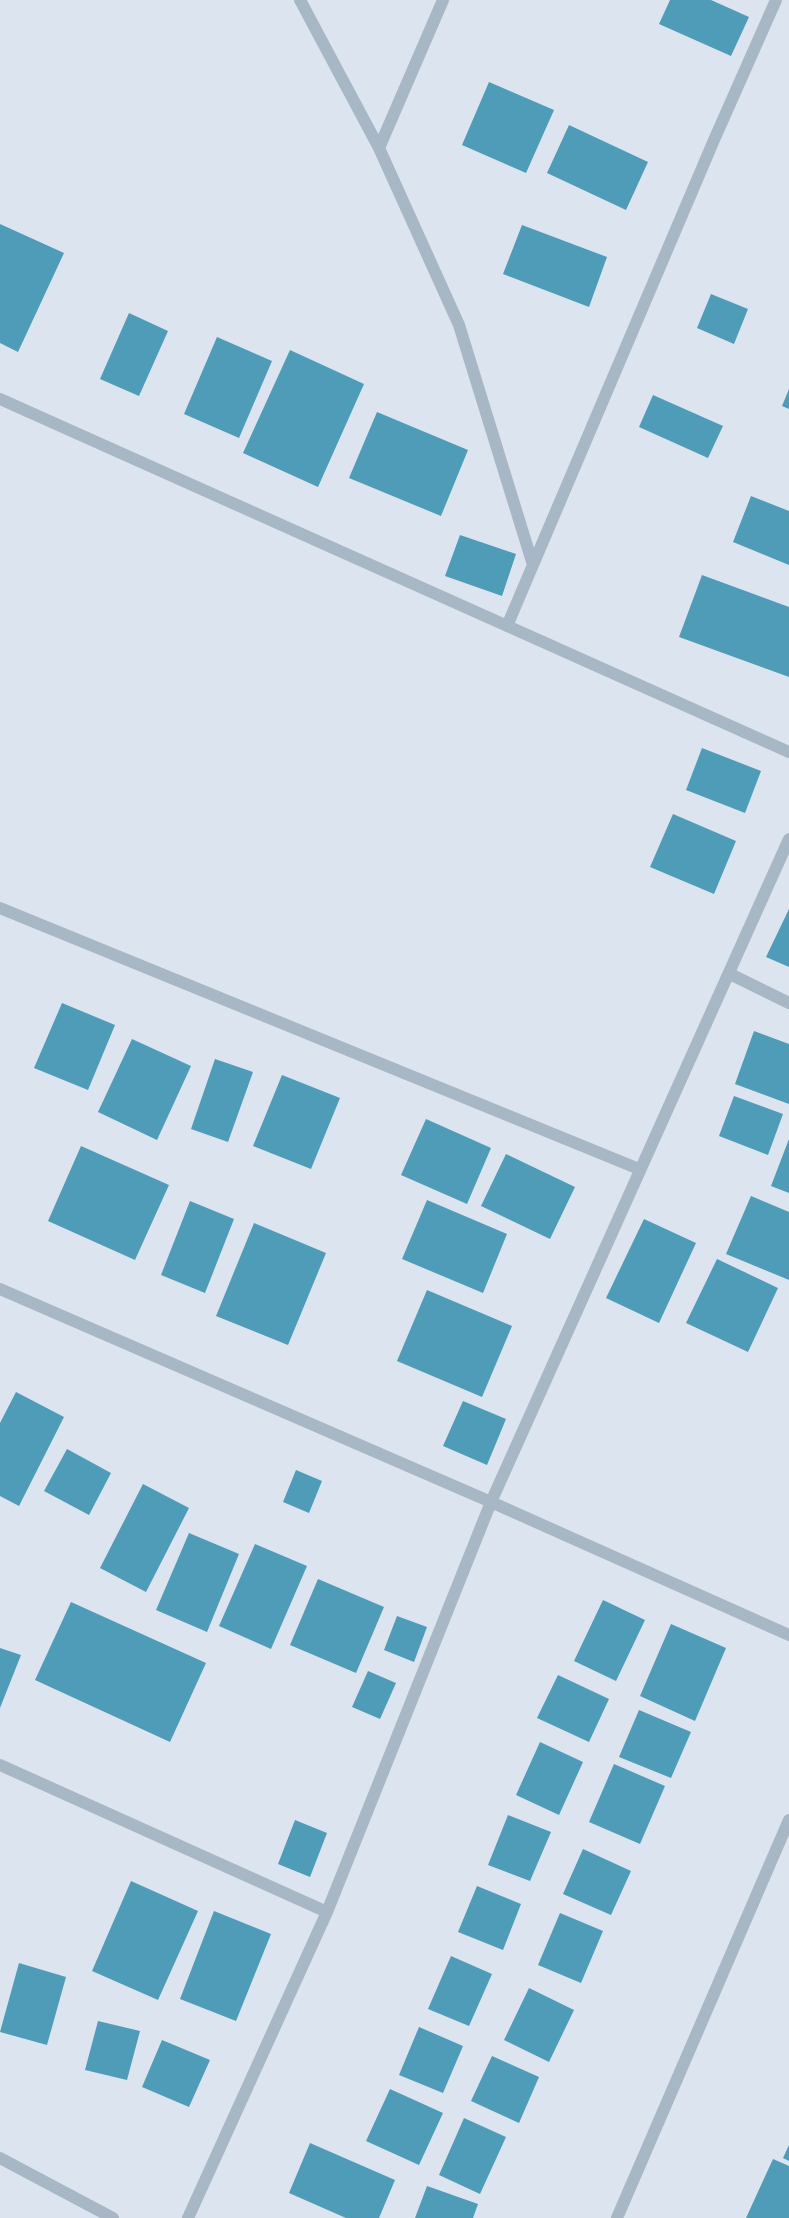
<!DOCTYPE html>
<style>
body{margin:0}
canvas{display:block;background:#dbe4ef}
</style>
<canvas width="789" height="2218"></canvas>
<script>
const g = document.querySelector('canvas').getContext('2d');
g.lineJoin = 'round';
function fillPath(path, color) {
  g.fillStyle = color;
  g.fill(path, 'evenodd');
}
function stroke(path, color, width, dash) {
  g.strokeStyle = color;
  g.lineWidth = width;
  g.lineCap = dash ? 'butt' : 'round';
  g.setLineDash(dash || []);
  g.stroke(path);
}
const building = new Path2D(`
 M670,0H711L749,17L731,56L659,24Z
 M489,82L554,110L526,173L462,145Z
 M569,125L648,162L626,210L547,173Z
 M0,224L64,253L18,352L0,343Z
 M522,225L607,257L589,307L503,274Z
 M711,294L748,309L734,344L697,328Z
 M129,313L168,331L139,396L100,379Z
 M217,337L272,361L239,438L184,414Z
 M290,350L364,384L318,487L243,453Z
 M789,389V409L782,406Z
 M653,395L723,426L708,458L639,427Z
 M377,412L468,450L441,516L349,478Z
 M751,496L789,511V565L733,542Z
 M460,535L516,554L502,596L445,576Z
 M702,575L789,607V677L679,637Z
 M702,748L761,771L745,813L686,790Z
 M673,814L736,841L714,894L650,867Z
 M789,909V967L766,957Z
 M62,1003L115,1025L88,1090L34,1068Z
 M754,1031L789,1044V1104L735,1084Z
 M132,1039L191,1066L157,1140L98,1112Z
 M215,1059L253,1072L228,1142L191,1129Z
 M282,1075L340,1098L311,1169L253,1146Z
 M734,1096L783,1114L768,1155L719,1136Z
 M426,1119L491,1148L467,1204L401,1175Z
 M789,1139V1193L771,1186Z
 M81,1146L169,1185L135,1260L48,1221Z
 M506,1154L575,1187L550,1239L481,1206Z
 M751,1196L789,1212V1280L726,1254Z
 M427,1200L507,1234L483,1293L402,1259Z
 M190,1201L234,1219L205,1293L161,1275Z
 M644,1219L696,1243L659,1323L606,1298Z
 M254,1223L326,1253L288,1345L216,1316Z
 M717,1259L778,1288L748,1352L686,1323Z
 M427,1290L512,1326L482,1397L397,1361Z
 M16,1392L64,1417L19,1506L0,1496V1423Z
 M463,1401L506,1419L487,1465L443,1446Z
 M67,1449L111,1473L89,1515L44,1491Z
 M296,1470L322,1481L309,1513L283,1502Z
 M143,1484L189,1508L146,1592L100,1568Z
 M189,1533L239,1554L207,1632L156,1610Z
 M255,1544L307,1566L271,1649L219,1626Z
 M318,1579L384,1607L356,1673L290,1645Z
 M603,1600L645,1620L616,1681L574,1661Z
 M71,1602L206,1663L170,1742L35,1680Z
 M397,1616L427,1627L414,1662L384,1650Z
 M671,1624L726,1648L695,1721L640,1696Z
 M0,1648L21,1655L0,1708Z
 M368,1671L396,1683L380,1719L352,1707Z
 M558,1675L609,1699L589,1742L537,1718Z
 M639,1710L691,1732L671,1778L619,1757Z
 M540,1742L583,1762L559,1815L516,1795Z
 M614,1764L665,1786L640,1844L589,1822Z
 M508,1815L551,1832L530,1881L488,1865Z
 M295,1820L327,1833L310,1877L278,1864Z
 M583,1849L631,1871L611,1915L563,1894Z
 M131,1881L198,1911L158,2000L92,1971Z
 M477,1886L521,1904L503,1950L458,1932Z
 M214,1911L271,1934L236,2021L180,1999Z
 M560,1913L603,1931L581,1983L538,1965Z
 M451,1956L492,1974L469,2026L428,2009Z
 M19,1963L66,1977L47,2045L0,2032Z
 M529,1988L574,2010L549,2062L504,2040Z
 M98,2021L140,2031L127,2080L85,2070Z
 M419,2027L463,2046L443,2093L399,2075Z
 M162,2040L210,2060L189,2107L142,2087Z
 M492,2056L539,2077L519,2123L471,2101Z
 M390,2089L443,2113L419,2165L366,2141Z
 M464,2118L506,2137L480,2194L439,2175Z
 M310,2143L395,2180L379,2218H346L289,2193Z
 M789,2145V2161L783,2158Z
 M773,2159L789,2166V2218H746Z
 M427,2186L478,2204L473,2218H415Z`);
const minor = new Path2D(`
 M300,0L379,148L459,325L533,565
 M379,148L443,0
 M0,399L789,752
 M507,626L714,140L776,0
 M0,908L639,1169
 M730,974L789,1003
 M0,1289L491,1502L789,1635
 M0,1765L327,1912
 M0,2158L113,2218
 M188,2218L327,1912L491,1502L789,839
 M617,2218L789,1820`);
fillPath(building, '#4f9cb9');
stroke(minor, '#a8b7c5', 12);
</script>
